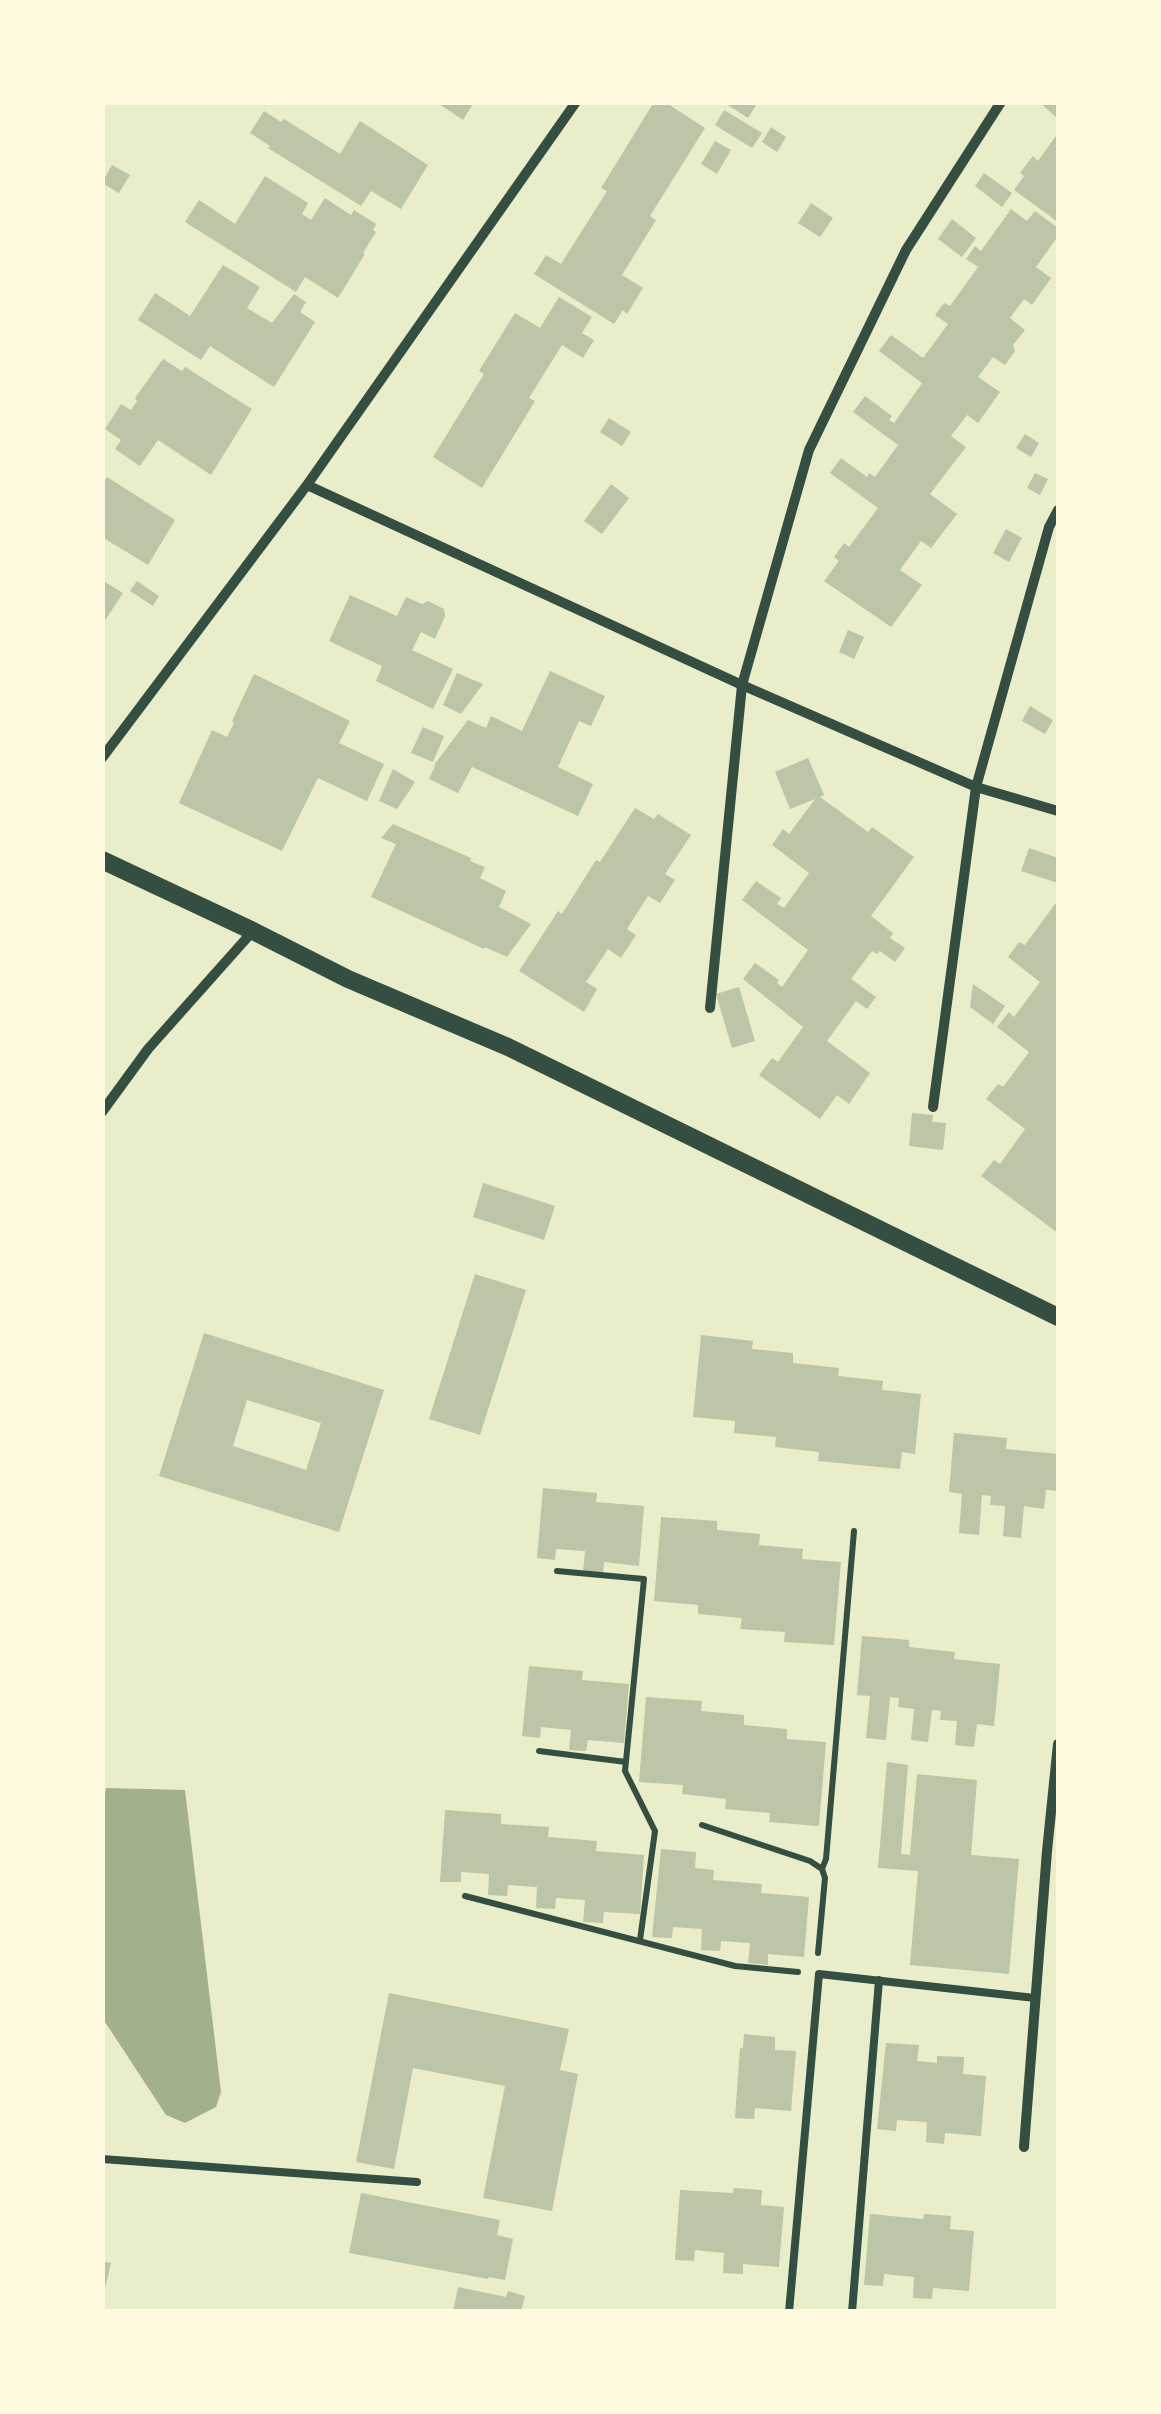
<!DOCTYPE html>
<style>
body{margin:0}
#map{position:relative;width:1161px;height:2414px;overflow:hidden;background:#e9edc9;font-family:"Exo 2",sans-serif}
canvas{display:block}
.frame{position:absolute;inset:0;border:105px solid #fefae0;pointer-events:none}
</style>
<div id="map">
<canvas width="1161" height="2414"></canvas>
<div class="frame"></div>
</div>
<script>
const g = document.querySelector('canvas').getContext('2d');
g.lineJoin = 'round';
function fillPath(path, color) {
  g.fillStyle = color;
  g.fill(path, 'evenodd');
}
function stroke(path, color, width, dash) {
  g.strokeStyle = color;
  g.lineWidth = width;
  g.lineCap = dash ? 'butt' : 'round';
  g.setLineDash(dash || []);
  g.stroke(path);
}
const water = new Path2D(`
 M106,1788L185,1790L221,2092L216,2107L185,2123L166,2115L103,2019L102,1809Z`);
const building = new Path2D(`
 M436,102H474L463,120Z
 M654,102H665L705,128L650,216L656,220L622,275L643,288L627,314L623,310L614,324L534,274L546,255L561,264L607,191L601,188Z
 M723,102H758L748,118Z
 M1039,102H1058V119Z
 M724,110L762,133L752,148L715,125Z
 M264,111L281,122L284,119L340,154L360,121L428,165L401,209L371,191L361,206L268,148L270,146L250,133Z
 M771,127L786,137L777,152L762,142Z
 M1058,133V222L1014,190L1024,176L1020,173L1033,156L1038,161Z
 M715,141L731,150L717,174L701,164Z
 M112,165L130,175L119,193L102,183Z
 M984,173L1012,193L1002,207L975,186Z
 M265,176L308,203L302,214L311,220L325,198L351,215L354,210L376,224L373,230L376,232L363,253L365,254L338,298L305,277L296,292L185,222L199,200L235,224Z
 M811,203L833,218L820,237L798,223Z
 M1011,209L1027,221L1035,211L1058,228V236L1036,267L1051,278L1032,305L1024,299L1010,318L1025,330L1013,345L1015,351L1005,365L993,357L978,377L1000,392L978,423L967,415L951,436L966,447L930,494L957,514L931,548L921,541L900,570L922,585L891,627L824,581L839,561L834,557L844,543L849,547L878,508L830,473L841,458L867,477L869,473L875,477L898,445L853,412L865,396L892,416L889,420L894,423L922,383L879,351L891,335L923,358L948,324L935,315L944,303L950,306L978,267L966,259L975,246L981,251Z
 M952,219L976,238L962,257L938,239Z
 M223,265L260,287L247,308L272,323L294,294L306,302L300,312L315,322L274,387L210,346L201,360L138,320L155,293L190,316Z
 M559,297L592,317L582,333L594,340L583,358L562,345L529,398L535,401L482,488L433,457L484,374L479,371L515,313L540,328Z
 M163,359L182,371L185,367L252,409L211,475L158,440L140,466L115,449L121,440L105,429L121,404L131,410L137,401L135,398Z
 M609,418L631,432L622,446L600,432Z
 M1025,434L1039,443L1031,457L1016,448Z
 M1035,473L1048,479L1040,495L1027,488Z
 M107,477L175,520L148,565L102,537V484Z
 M611,484L629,498L602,534L584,521Z
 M1006,529L1022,538L1009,562L993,553Z
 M102,580L123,593L102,625Z
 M137,581L159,596L153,606L130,591Z
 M350,595L397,616L406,597L422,604L428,601L444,609L445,616L435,639L421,632L412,650L453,669L433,709L376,681L382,666L329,641Z
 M848,630L864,637L854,659L839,652Z
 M550,671L605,696L591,726L579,721L558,767L593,784L578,816L472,767L458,793L429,779L435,766L434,765L468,720L486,728L491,716L522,731Z
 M457,673L483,684L461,714L443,705Z
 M254,674L350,721L339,743L384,764L367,801L318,778L282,851L179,803L212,730L227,737L234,723L232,721Z
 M1030,706L1053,720L1045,734L1022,721Z
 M423,727L444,736L433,762L411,753Z
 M808,758L824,795L820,797L868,832L872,827L914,857L871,916L893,933L890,938L905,948L895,962L880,951L877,954L872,951L851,979L876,997L867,1009L856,1001L827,1041L870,1073L849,1104L837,1095L820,1119L759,1075L772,1058L778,1062L803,1027L743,979L755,963L779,980L777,983L782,987L808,950L742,900L756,881L781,898L777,904L784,908L809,873L772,845L783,829L789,834L815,799L790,809L775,772Z
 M393,769L415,782L397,809L379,801Z
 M635,808L654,819L658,814L691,835L665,874L675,880L660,903L648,896L627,929L636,935L621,958L608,949L586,982L597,989L584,1012L519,971L558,911L562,914L596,860L600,862Z
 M393,824L471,858L470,861L485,867L480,878L506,891L499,907L531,924L507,957L485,947L484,949L371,897L396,844L381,838Z
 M1029,848L1058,858V883L1021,871Z
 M1058,900V1233L981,1176L994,1160L1000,1164L1025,1129L986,1099L998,1084L1003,1087L1029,1052L997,1027L1009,1012L1014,1017L1040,982L1008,957L1019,942L1025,945Z
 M973,984L1005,1006L993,1024L970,1007Z
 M739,987L755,1041L732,1048L716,994Z
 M912,1113L933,1115L932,1122L946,1123L943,1150L909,1146Z
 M483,1183L555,1206L544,1240L473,1217Z
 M475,1274L526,1290L480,1435L429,1419Z
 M204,1333L384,1390L339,1532L159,1476ZM247,1400L321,1423L306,1470L233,1446Z
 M701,1335L753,1341L752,1349L793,1353V1363L839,1368L838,1376L883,1381L882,1390L921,1394L915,1454L902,1452L900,1469L818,1461L819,1452L775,1447L776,1437L734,1433L735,1421L693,1417Z
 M954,1433L1007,1438L1006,1449L1058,1454V1491L1046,1490L1044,1509L1024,1506L1021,1538L1003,1536L1005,1506L990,1505L991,1496L982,1495L979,1535L959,1533L962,1494L949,1492Z
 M543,1488L597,1493L596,1502L644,1506L639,1566L604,1562L603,1573L583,1572L585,1551L556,1549L555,1560L537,1558Z
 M661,1517L717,1521V1530L760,1534L759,1545L803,1549L802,1559L841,1562L834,1645L784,1642L785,1632L740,1629L742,1618L698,1614V1605L654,1601Z
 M862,1636L909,1640V1647L955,1652L954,1659L1000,1664L994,1726L977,1724L974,1747L955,1745L957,1721L940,1720L941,1711L932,1710L928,1742L911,1740L914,1709L898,1707L899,1698L890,1697L886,1740L866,1738L870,1696L857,1695Z
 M529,1666L583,1671L582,1680L629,1684L624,1743L588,1740L586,1751L569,1750L571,1730L541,1727L540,1738L522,1736Z
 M646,1697L702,1701L701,1711L744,1715V1725L787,1729V1739L826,1742L819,1826L769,1822L770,1813L725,1809L726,1799L682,1794L683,1785L639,1782Z
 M887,1762L908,1765L901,1854L910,1855L917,1774L977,1780L971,1855L1019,1859L1009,1974L910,1965L918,1871L878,1868Z
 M445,1810L501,1814V1824L549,1827L548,1837L597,1841L596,1851L644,1855L640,1914L604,1912L603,1923L583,1922L585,1900L556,1898L555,1909L536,1908L537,1887L508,1885L507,1896L488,1895L489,1874L461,1872V1882H440Z
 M661,1849L696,1852L695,1868L714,1870L713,1880L762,1884L761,1893L809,1897L804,1957L768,1954V1965L748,1963L750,1943L721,1941L720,1951L701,1950L702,1929L673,1927L672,1938L652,1937Z
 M389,1993L569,2029L560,2070L578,2074L552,2211L483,2198L505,2086L413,2068L394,2169L356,2162Z
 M744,2034L775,2037V2050L796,2051L791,2111L755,2108L754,2119L735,2118L740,2048H743Z
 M886,2043L919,2045L917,2061L937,2063V2056L964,2057L963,2074L986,2076L981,2136L945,2133L944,2144L926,2142L927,2122L897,2120L896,2131L877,2129Z
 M734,2188L762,2190L761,2205L784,2207L779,2267L743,2264V2274L723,2273L724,2253L695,2250L694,2261L675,2260L680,2190L733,2193Z
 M361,2193L500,2220L497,2235L513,2239L505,2280L489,2277L488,2279L349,2253Z
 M870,2214L923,2219L924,2214L951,2216L950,2229L974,2231L969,2291L933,2288L932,2299L913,2298L914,2277L884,2274L883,2286L864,2285Z
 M102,2261L111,2263L104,2293H102Z
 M458,2287L506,2297L508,2291L525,2296L521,2312H453Z`);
const path = new Path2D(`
 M557,1571L644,1579L625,1771L655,1831L640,1940
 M539,1751L626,1762
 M702,1825L810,1861L822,1869L825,1878L818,1953
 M822,1869L826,1859L854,1531
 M465,1896L735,1966L798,1972`);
const service = new Path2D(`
 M102,2159L417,2182
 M789,2312L819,1974L1035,1998
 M852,2312L879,1980`);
const minor = new Path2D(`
 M307,485L742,685L976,787L1058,811
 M102,758L307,485L576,102
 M710,1008L742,685L809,450L906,250L1001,102
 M933,1107L976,787L1049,527L1058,510
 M102,1112L148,1049L253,931
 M1024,2147L1047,1851L1058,1744`);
const tertiary = new Path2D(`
 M102,860L253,931L348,979L508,1047L1058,1317`);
fillPath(water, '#a3b18a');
fillPath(building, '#bcc5a7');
stroke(path, '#344e41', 6);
stroke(service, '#344e41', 8);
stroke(minor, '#344e41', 10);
stroke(tertiary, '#344e41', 18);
</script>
